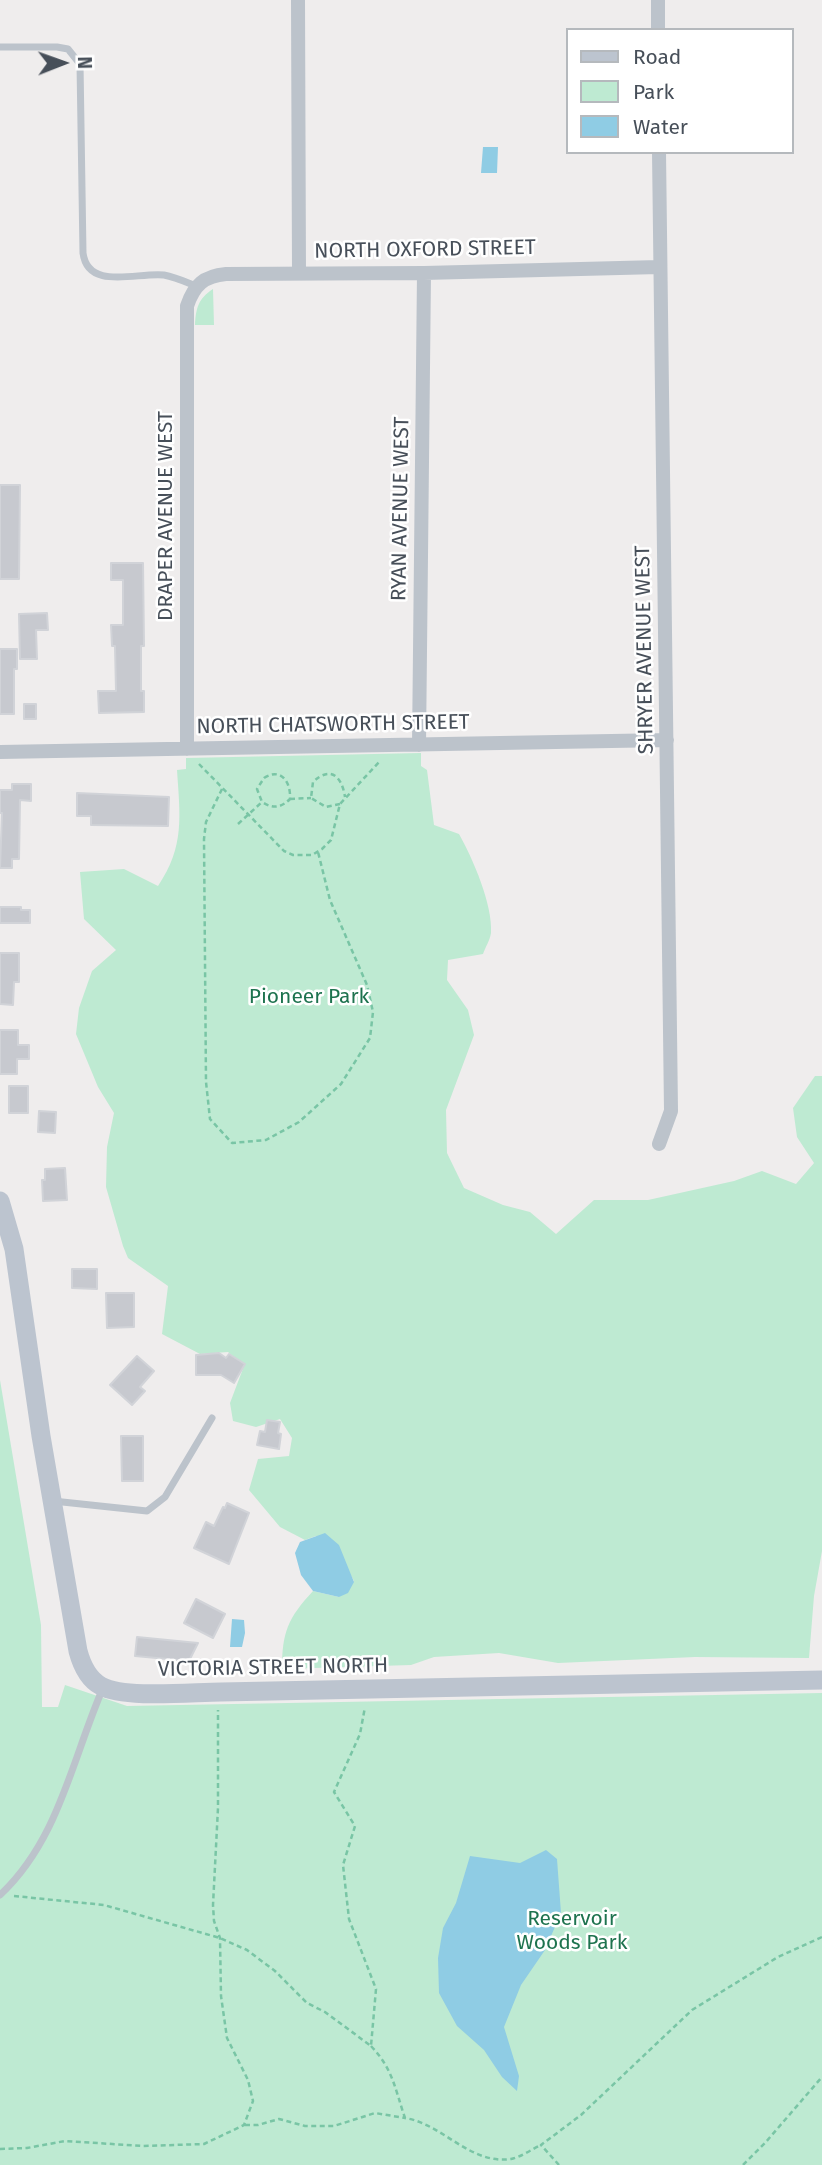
<!DOCTYPE html>
<style>
body{margin:0}
#map{position:relative;width:822px;height:2165px;overflow:hidden;background:#efeded;font-family:"Fira Sans",sans-serif}
canvas{display:block}
.legend{position:absolute;left:566px;top:28px;width:228px;height:126px;box-sizing:border-box;background:#fff;border:2px solid #b5b9bd;margin:0;padding:9px 12px;list-style:none;font-size:21px;color:#474f59}
.legend li{display:flex;align-items:center;gap:14px;height:35px}
.legend b{width:35px;border:2px solid #b5b9bd}
.north{position:absolute;left:28px;top:28px;width:70px;height:70px;-webkit-text-stroke:5px #fff;paint-order:stroke;rotate:89deg;font-size:19px;font-weight:700;line-height:28px;text-align:center;color:#474f59}
.north::after{content:'';display:block;margin:auto;width:24px;height:32px;background:#474f59;clip-path:polygon(50% 0,100% 100%,50% 72%,0 100%)}
</style>
<div id="map">
<canvas width="822" height="2165"></canvas>
<ul class="legend">
<li><b style="height:9px;background:#bcc4cf"></b>Road</li>
<li><b style="height:19px;background:#beead2"></b>Park</li>
<li><b style="height:19px;background:#8fcce4"></b>Water</li>
</ul>
<div class="north">N</div>
</div>
<script>
const g = document.querySelector('canvas').getContext('2d');
g.lineJoin = 'round';
function fillPath(path, color) {
  g.fillStyle = color;
  g.fill(path, 'evenodd');
}
function stroke(path, color, width, dash) {
  g.strokeStyle = color;
  g.lineWidth = width;
  g.lineCap = dash ? 'butt' : 'round';
  g.setLineDash(dash || []);
  g.stroke(path);
}
function label(font, color, halo, rows, align = 'center') {
  g.font = font + ' "Fira Sans",sans-serif';
  g.lineWidth = 5;
  g.setLineDash([]);
  g.textBaseline = 'middle';
  g.strokeStyle = halo;
  g.fillStyle = color;
  for (const [text, x, y, turn = 0] of rows) {
    g.save();
    g.translate(x, y);
    g.rotate((+turn || 0) * Math.PI / 180);
    g.textAlign = isNaN(turn) ? turn : align;
    if (halo) g.strokeText(text, 0, 0);
    g.fillText(text, 0, 0);
    g.restore();
  }
}
const green = new Path2D(`
 M213,289L214,325H195C196,308 198,299 213,289Z
 M421,753V766L427,770L434,825L459,834C473,859 493,905 491,933C490,940 485,948 483,954L448,960L447,980L468,1010L474,1035L446,1110L447,1153L464,1188L503,1205L530,1212L556,1234L594,1200H648L734,1181L762,1171L796,1184L814,1163L797,1137L793,1108L815,1076H822V1551L814,1596L809,1658L695,1657L558,1663L499,1653L434,1657L411,1665L282,1669C282,1632 288,1618 313,1591L339,1597L354,1581L346,1567L316,1536L305,1540L280,1527L249,1490L258,1459L289,1456L292,1438L280,1419L256,1427L233,1421L230,1403L244,1366L228,1352L200,1354L162,1334L168,1286L128,1258L123,1246L106,1187L107,1147L114,1113L98,1087L76,1034L79,1008L92,971L116,950L84,919L80,872L124,869L158,886C185,846 180,816 177,770L186,769V758Z
 M0,1380L41,1625L42,1707H58L65,1685L127,1706L822,1693V2165H0Z`);
const water = new Path2D(`
 M483,147H498L497,173H481Z
 M325,1533L339,1545L354,1582L348,1593L339,1597L313,1591L301,1575L295,1553L300,1542Z
 M232,1619L244,1620L245,1633L242,1647H230Z
 M546,1850L557,1859L561,1913L545,1950L521,1985L504,2027L519,2076L517,2091L502,2077L484,2050L457,2026L439,1993L438,1958L443,1928L456,1903L470,1856L520,1863Z`);
const building = new Path2D(`
 M0,485H20L19,579H0Z
 M111,563H143L144,646H141V691H144V712L99,713L98,691H116L115,646H112L111,625H123V580H111Z
 M47,613L48,630H36L37,659H20L19,614Z
 M0,649H17V669H14V714H0Z
 M24,704H36V719H24Z
 M12,784H31V801L20,800L19,859H12V868H0L2,813H0V790H12Z
 M77,793L169,797L168,826L91,825V816H77Z
 M0,907H21V910H30V923H0Z
 M0,953H19V982H14L13,1005L0,1004Z
 M0,1030H18V1045H29V1059H17V1074H0Z
 M9,1086H28V1113H9Z
 M39,1111L56,1112L55,1133L38,1132Z
 M65,1168L67,1200L43,1201L42,1180H45V1169Z
 M72,1269H97V1289L72,1288Z
 M106,1293H134V1327L107,1328Z
 M219,1353L226,1358L229,1354L245,1364L234,1383L221,1375H196V1355Z
 M137,1356L154,1371L140,1387L145,1391L132,1405L110,1385Z
 M267,1420L280,1422L278,1433L281,1434L279,1449L257,1445L260,1431L265,1432Z
 M121,1436H143V1481H122Z
 M227,1503L249,1513L229,1564L194,1548L206,1522L214,1526L223,1507L225,1508Z
 M196,1599L225,1614L213,1638L184,1623Z
 M137,1637L198,1643L189,1661L135,1656Z`);
const path = new Path2D(`
 M199,764L284,851L293,855H312L322,849L331,840L340,804L380,761
 M222,789L206,822L204,839L206,1082L210,1119L232,1143L266,1140L299,1122L341,1084L370,1038L373,1012L367,985L330,900L318,852
 M290,799L311,798
 M340,804L326,807L311,798L313,782C331,765 342,777 345,797
 M238,824L262,802L257,789L264,778C281,767 291,782 290,799C281,808 273,809 262,802
 M14,1896L104,1905L220,1938L247,1950L275,1971L307,2003L325,2012L371,2046L376,1989L349,1919L343,1865L355,1826L334,1792L360,1734L365,1707
 M371,2046C393,2069 395,2089 405,2118C443,2124 470,2165 511,2159C521,2157 532,2149 541,2145
 M245,2125H258L279,2119L305,2126H334L375,2113L405,2118
 M0,2149L27,2148L65,2141L143,2146L204,2144L244,2125L253,2101L248,2080L227,2038L221,1996L220,1938L214,1921L213,1905L218,1808V1710
 M559,2165L541,2145L581,2115L692,2010L778,1957L822,1937
 M743,2165L765,2143L822,2077`);
const lane = new Path2D(`
 M0,47H57L68,49L80,64L83,253C88,291 137,272 164,275C175,277 186,282 196,286
 M53,1501L147,1511L165,1497L212,1418
 M0,1895C59,1840 72,1759 103,1688`);
const street = new Path2D(`
 M298,0L299,273
 M658,0V30
 M419,745L424,273
 M187,749V306C194,285 204,276 226,274L424,273L659,267
 M0,752L667,740
 M659,1144L671,1111L659,152`);
const secondary = new Path2D(`
 M0,1201L14,1249L41,1436L78,1651C82,1666 88,1679 101,1686C124,1699 193,1692 221,1692L822,1680`);
const streetNames = [
 ["NORTH OXFORD STREET",425,250,-1],
 ["RYAN AVENUE WEST",401,509,-89],
 ["DRAPER AVENUE WEST",166,516,-90],
 ["SHRYER AVENUE WEST",645,650,-91],
 ["NORTH CHATSWORTH STREET",333,725,-1],
 ["VICTORIA STREET NORTH",273,1668,-1]
];
const parkNames = [
 ["Pioneer Park",309,997],
 ["Reservoir",572,1919],
 ["Woods Park",572,1943]
];
fillPath(green, '#beead2');
fillPath(water, '#8fcce4');
fillPath(building, '#c7c9cf');
stroke(building, '#d1d3d8', 2);
stroke(path, '#79c5a5', 2.5, [5, 3.5]);
stroke(lane, '#bcc3cb', 7);
stroke(street, '#bcc3cb', 14);
stroke(secondary, '#bcc4cf', 19);
label('21px', '#474f59', '#fff', streetNames);
label('21px', '#1e734f', '#fff', parkNames);
</script>
